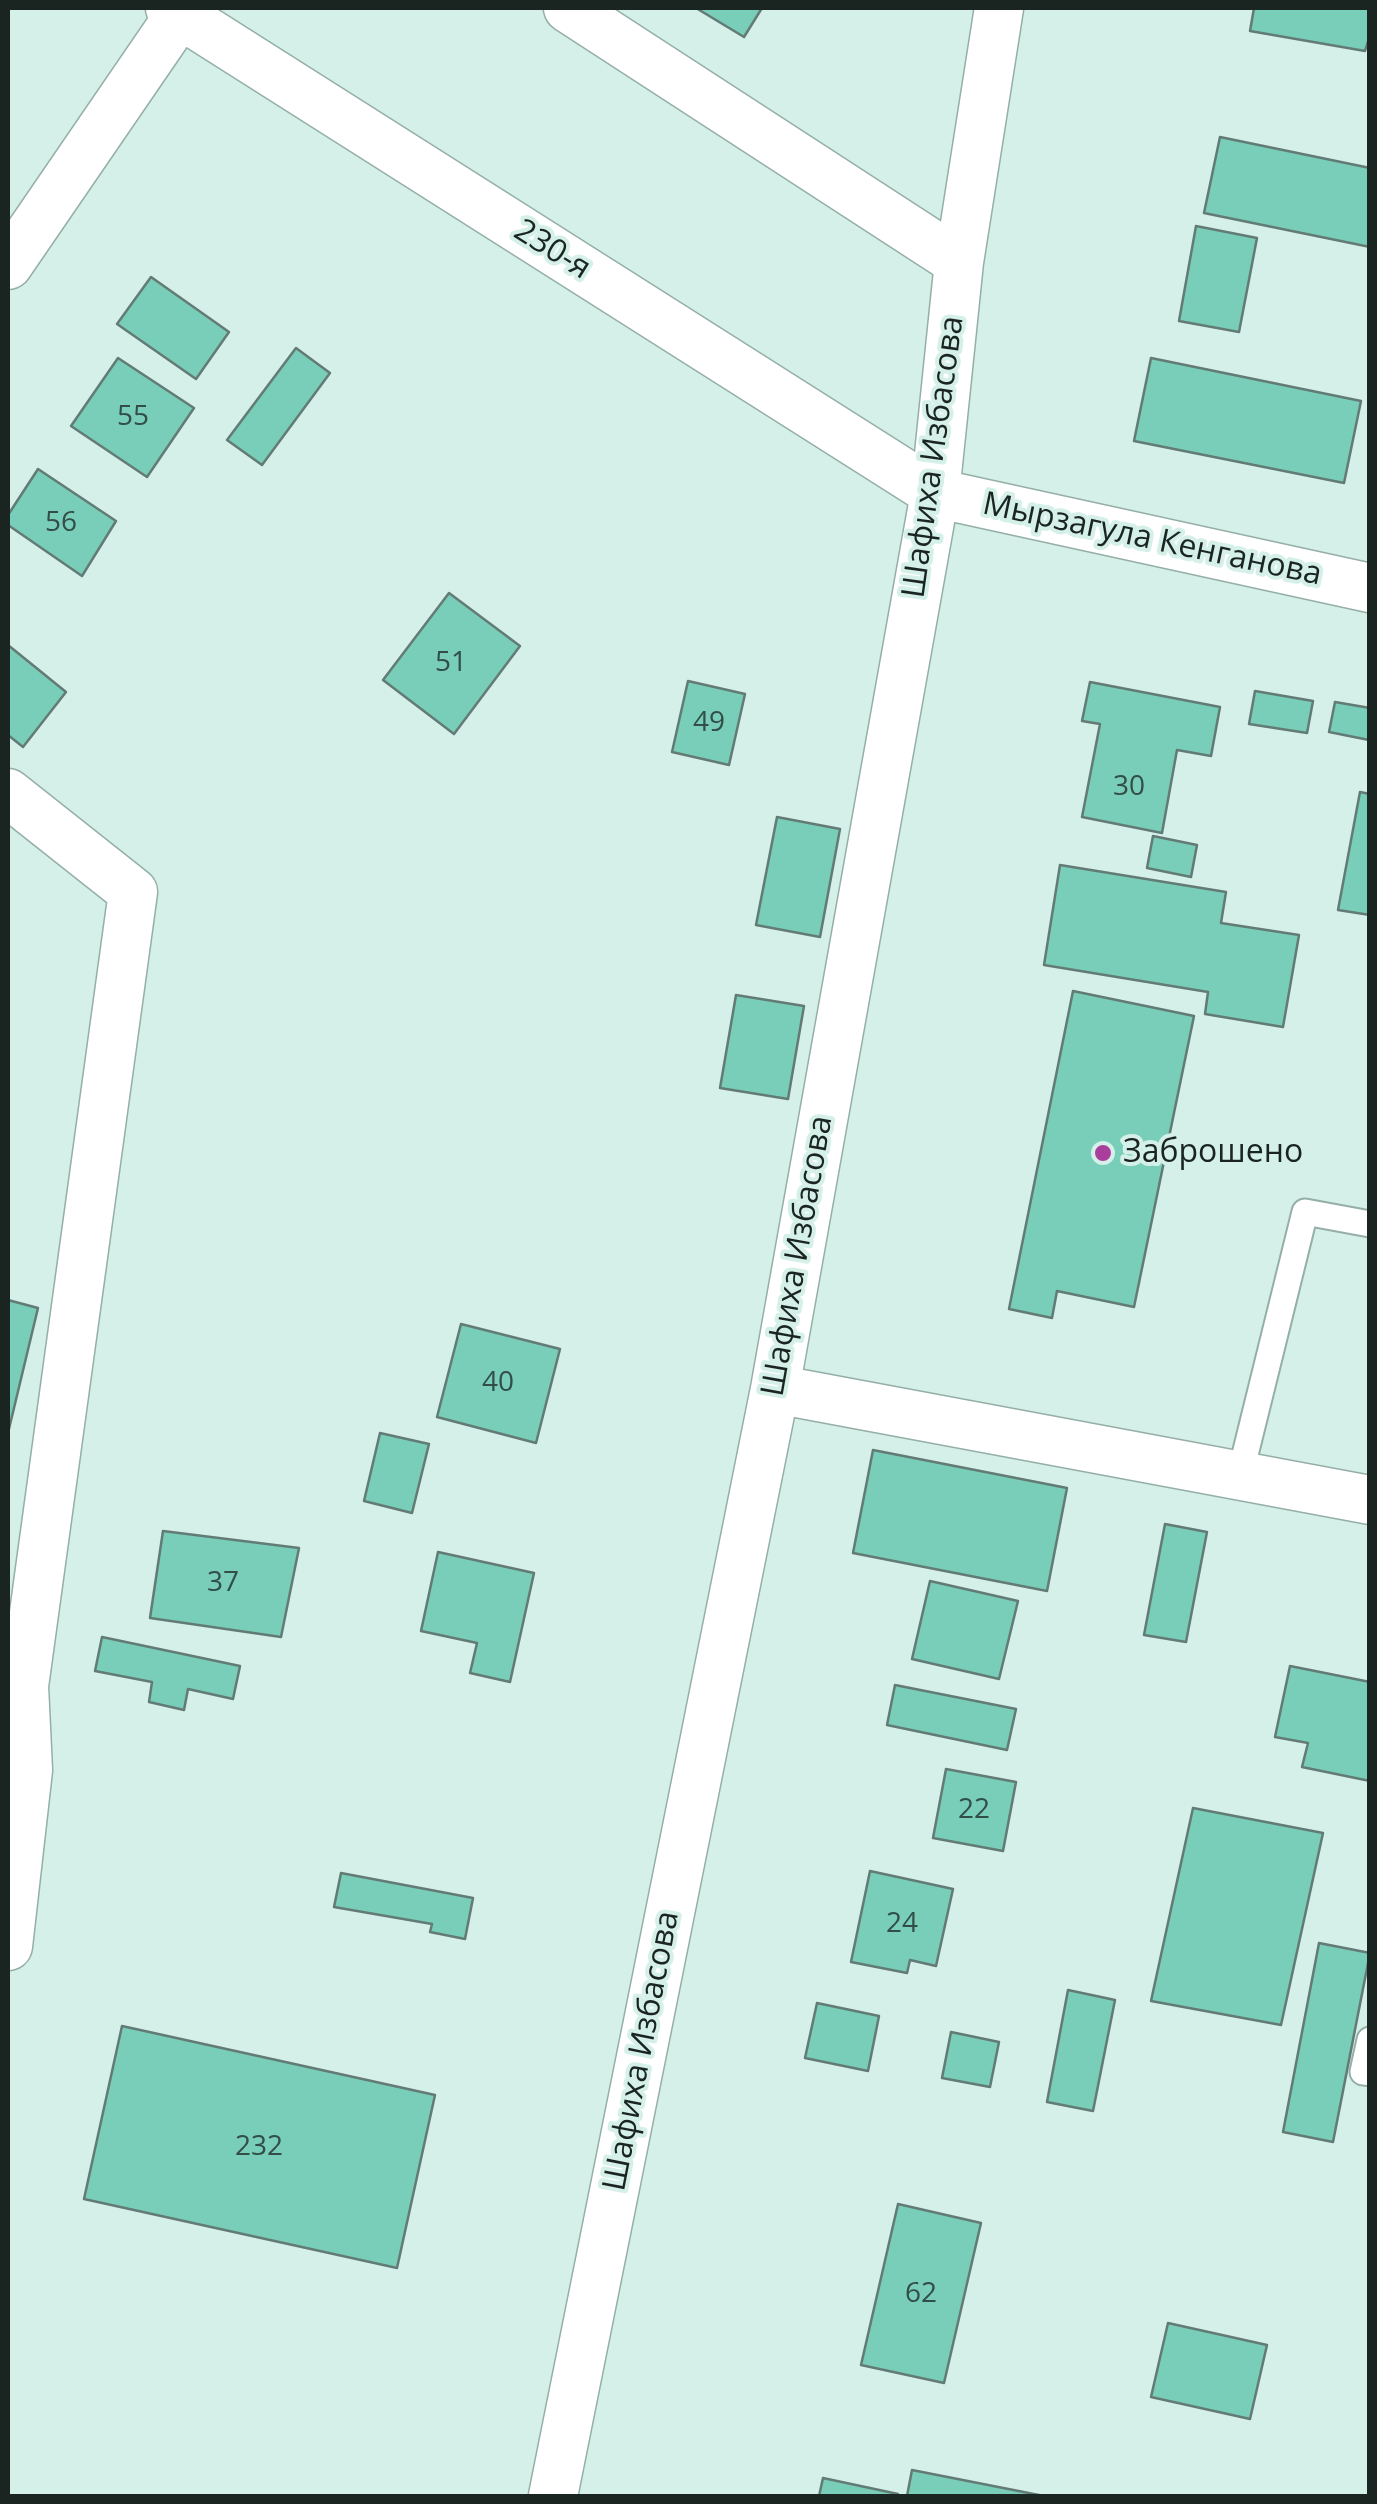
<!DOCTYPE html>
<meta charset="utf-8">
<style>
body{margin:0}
#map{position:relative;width:1377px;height:2504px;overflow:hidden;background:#d5f0e8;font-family:"Open Sans",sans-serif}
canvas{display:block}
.frame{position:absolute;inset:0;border:10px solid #1a2421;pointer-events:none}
</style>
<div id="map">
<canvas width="1377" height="2504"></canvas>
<div class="frame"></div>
</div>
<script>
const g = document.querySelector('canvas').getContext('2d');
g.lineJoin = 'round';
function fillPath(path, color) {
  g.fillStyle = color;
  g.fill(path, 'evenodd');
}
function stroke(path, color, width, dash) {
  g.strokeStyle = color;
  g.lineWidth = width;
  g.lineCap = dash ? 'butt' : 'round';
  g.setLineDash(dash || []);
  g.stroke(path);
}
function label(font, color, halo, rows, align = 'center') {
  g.font = font + ' "Open Sans",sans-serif';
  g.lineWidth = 8;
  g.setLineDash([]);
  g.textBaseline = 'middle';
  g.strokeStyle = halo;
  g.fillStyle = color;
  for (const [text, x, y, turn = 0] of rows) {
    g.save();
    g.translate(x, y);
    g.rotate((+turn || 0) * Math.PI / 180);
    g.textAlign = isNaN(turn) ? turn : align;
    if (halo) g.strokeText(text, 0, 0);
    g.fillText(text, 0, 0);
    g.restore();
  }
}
const building = new Path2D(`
 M696,8H762L744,37Z
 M1254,8H1370V35L1365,51L1250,31Z
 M1220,137L1370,168V247L1204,213Z
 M1196,226L1257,238L1239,332L1179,321Z
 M151,277L229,332L196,379L117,324Z
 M296,348L330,373L262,465L227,440Z
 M118,358L194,408L147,477L71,426Z
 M1151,358L1361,401L1344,483L1134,441Z
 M38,469L116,521L82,576L8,525V515Z
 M449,593L520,646L454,734L383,680Z
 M8,645L66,692L23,747L8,735Z
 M688,681L745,694L729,765L672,752Z
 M1090,682L1220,707L1211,756L1177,750L1162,833L1082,817L1100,724L1082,721Z
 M1255,691L1313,701L1307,733L1249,724Z
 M1335,702L1370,708L1369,740L1329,732Z
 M1360,792L1370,794V915L1338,910Z
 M777,817L840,829L820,937L756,925Z
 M1153,836L1197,845L1191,877L1147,868Z
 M1060,865L1226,892L1221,923L1299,935L1283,1027L1205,1014L1208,992L1044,965Z
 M1073,991L1194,1016L1134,1307L1057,1291L1052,1318L1009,1309Z
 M736,995L804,1006L788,1099L720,1088Z
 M8,1300L38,1308L8,1433Z
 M461,1324L560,1349L536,1443L437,1417Z
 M380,1433L429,1444L412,1513L364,1501Z
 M873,1450L1067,1488L1047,1591L853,1553Z
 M1165,1524L1207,1532L1186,1642L1144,1635Z
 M163,1531L299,1548L281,1637L150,1618Z
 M438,1552L534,1573L510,1682L470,1673L477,1643L421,1631Z
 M930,1581L1018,1601L999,1679L912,1659Z
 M102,1637L240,1666L233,1699L188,1689L184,1710L149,1702L152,1682L95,1671Z
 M1290,1666L1370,1682V1781L1302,1767L1308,1743L1275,1737Z
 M895,1685L1016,1709L1007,1750L887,1725Z
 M946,1769L1016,1782L1003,1851L933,1838Z
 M1193,1808L1323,1833L1281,2025L1151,2001Z
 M870,1871L953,1889L936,1966L910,1960L907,1973L851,1962Z
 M341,1873L473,1898L465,1939L430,1932L432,1924L334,1907Z
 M1319,1943L1370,1953L1333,2142L1283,2132Z
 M1068,1990L1115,2000L1093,2111L1047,2102Z
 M817,2003L879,2016L868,2071L805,2058Z
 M122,2026L435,2095L397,2268L84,2199Z
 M951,2032L999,2042L990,2087L942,2078Z
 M898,2204L981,2223L944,2383L861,2365Z
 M1168,2323L1267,2345L1250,2419L1151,2397Z
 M912,2470L1044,2496H907Z
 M823,2478L898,2494V2496H819Z`);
const lane = new Path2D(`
 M1240,1475L1305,1212L1370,1224
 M1370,2040L1363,2072L1370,2073`);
const street = new Path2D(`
 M170,8L935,493L1370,588
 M568,8L959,262
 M8,265L180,14
 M8,793L133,892L24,1686
 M775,1389L1370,1500
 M8,1672L24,1686L28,1770L8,1946
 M553,2496L775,1389L935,493L959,262L999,8`);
const markers = [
 [1103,1153,10,"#aa3e9d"]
];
const numberNames = [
 ["55",133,417],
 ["56",61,523],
 ["51",451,663],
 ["49",709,723],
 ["30",1129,787],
 ["40",498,1383],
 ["37",223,1583],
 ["22",974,1810],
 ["24",902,1924],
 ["232",259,2147],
 ["62",921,2294]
];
const streetNames = [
 ["230-я",552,250,32],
 ["Шафиха Избасова",934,457,-82],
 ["Мырзагула Кенганова",1152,540,12],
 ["Шафиха Избасова",798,1256,-80],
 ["Шафиха Избасова",642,2051,-79]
];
const poiNames = [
 ["Заброшено",1123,1153]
];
fillPath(building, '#79ceb9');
stroke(building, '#637b75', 2.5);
stroke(lane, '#95afa8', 29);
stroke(street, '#95afa8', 51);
stroke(lane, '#fff', 25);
stroke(street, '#fff', 48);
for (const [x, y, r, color] of markers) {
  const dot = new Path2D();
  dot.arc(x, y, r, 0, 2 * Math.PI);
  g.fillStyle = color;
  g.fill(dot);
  stroke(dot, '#d5f0e8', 4);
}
label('28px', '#324e47', null, numberNames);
label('32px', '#1a2421', '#d5f0e8', streetNames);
label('32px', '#1a2421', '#d5f0e8', poiNames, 'left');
</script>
